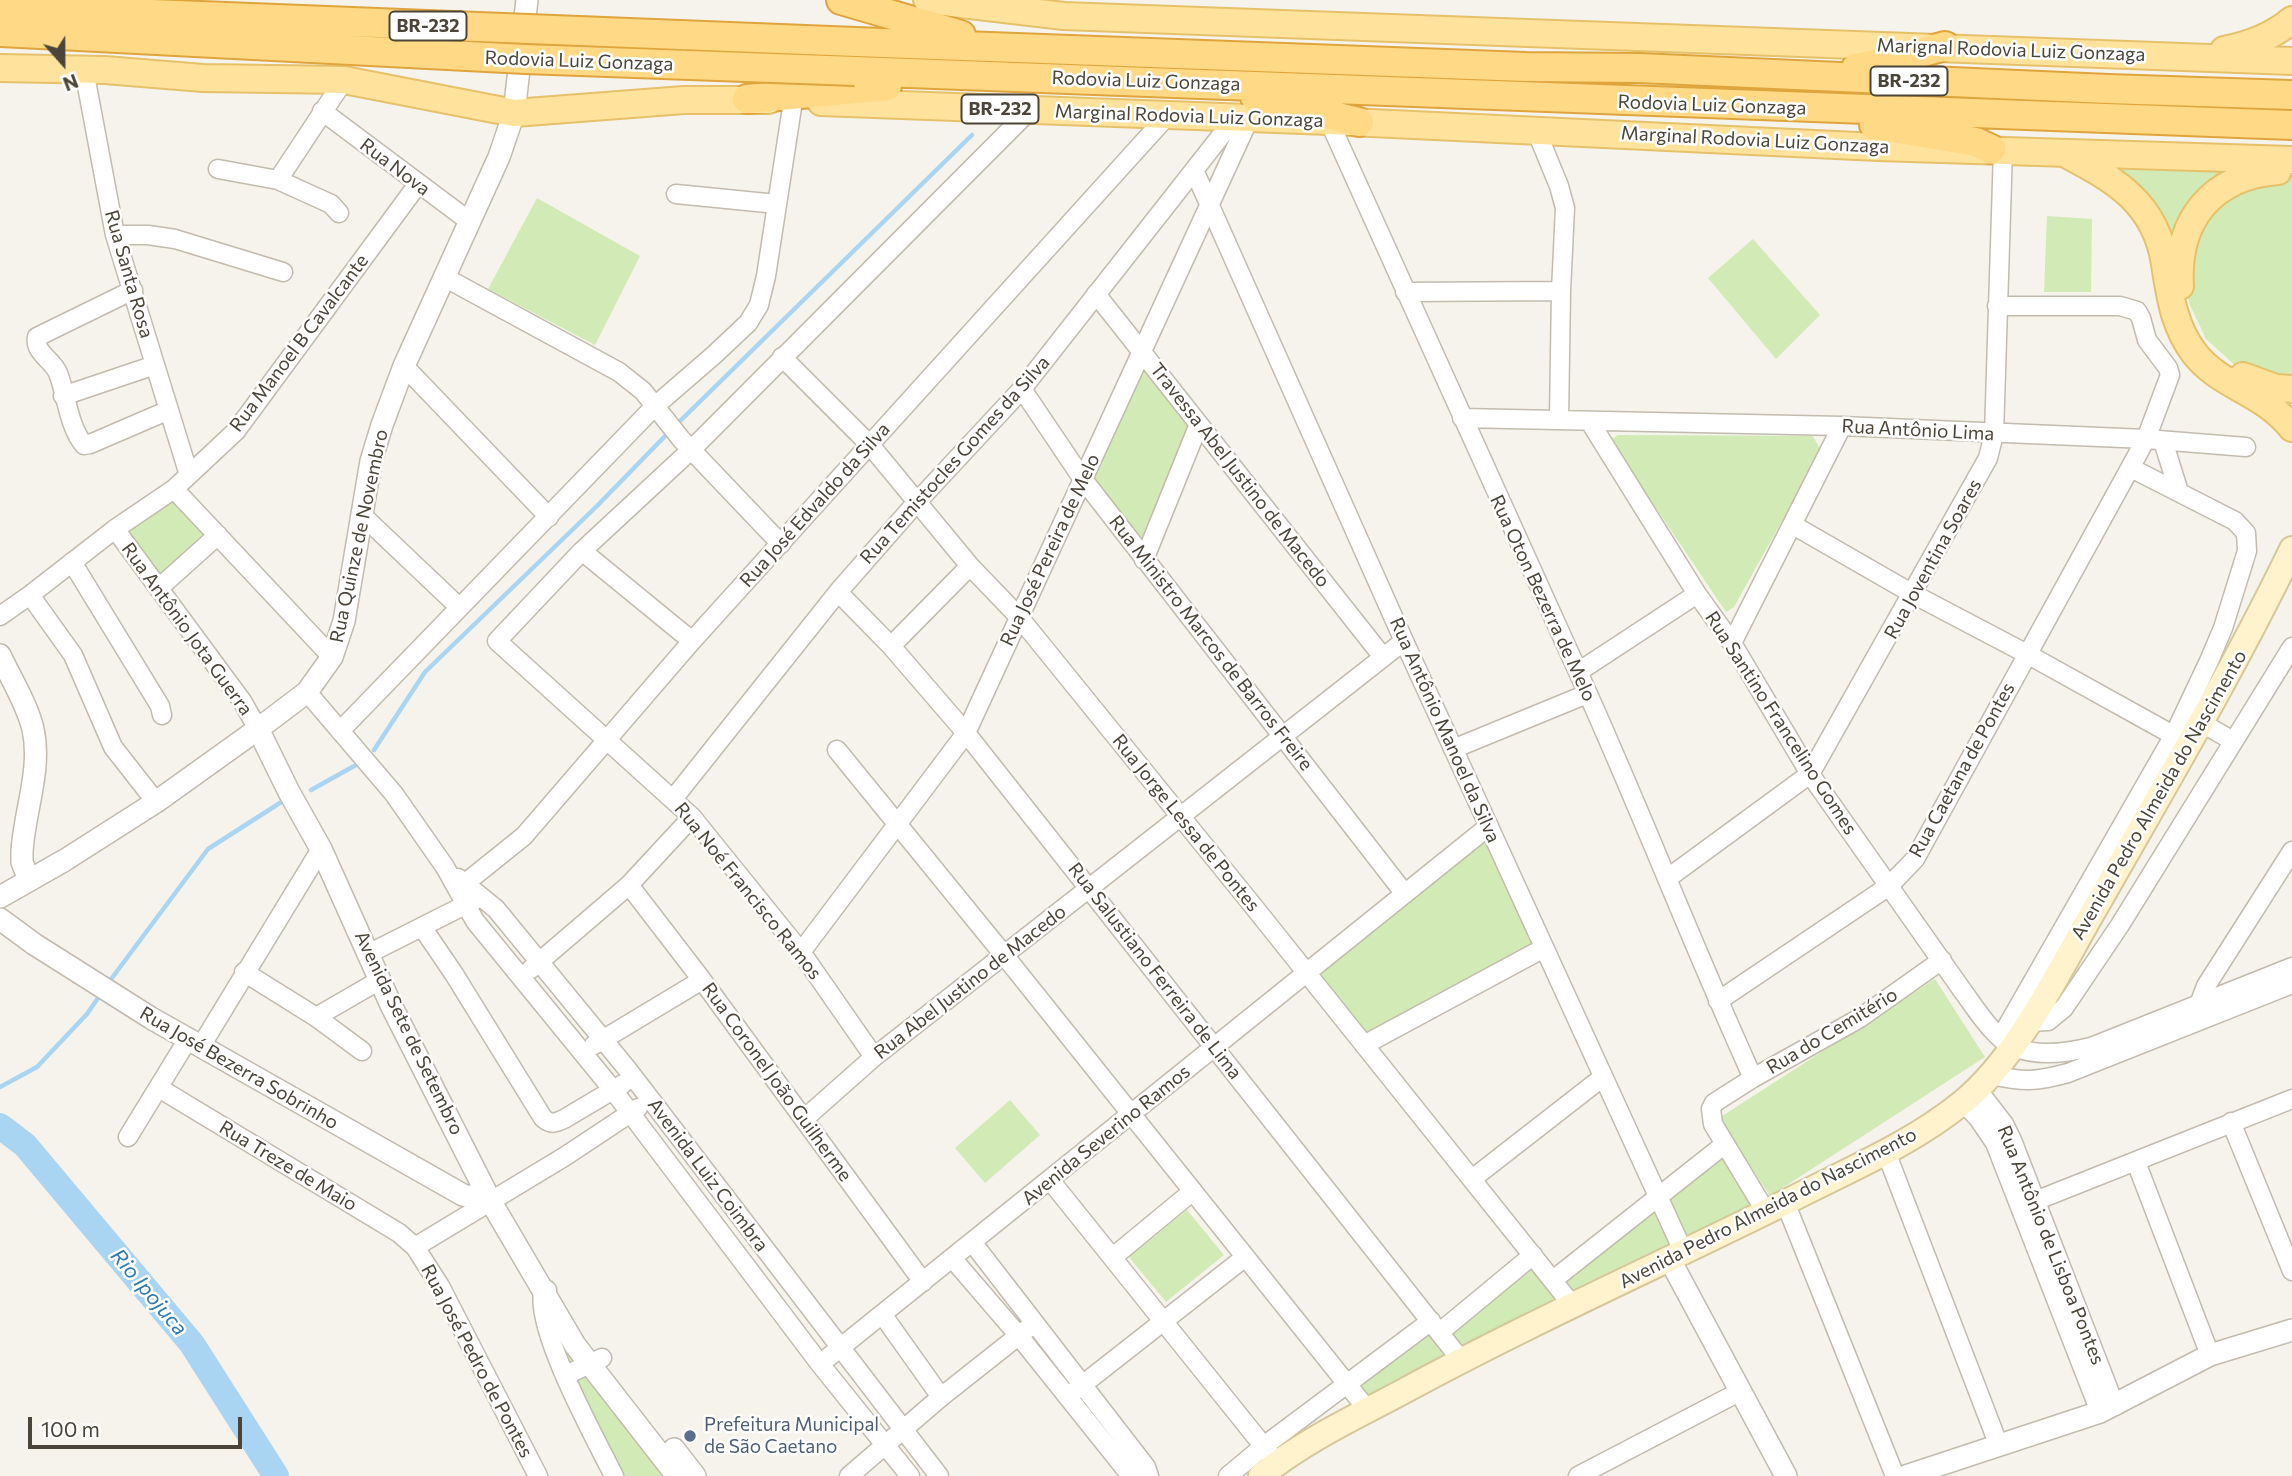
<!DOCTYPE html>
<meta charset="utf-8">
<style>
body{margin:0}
#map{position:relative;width:2292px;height:1476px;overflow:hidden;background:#f6f3ec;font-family:Commissioner,sans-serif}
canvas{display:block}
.north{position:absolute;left:28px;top:28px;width:70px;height:70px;-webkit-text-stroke:5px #fff;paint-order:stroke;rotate:159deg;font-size:19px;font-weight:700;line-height:28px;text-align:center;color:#4b4439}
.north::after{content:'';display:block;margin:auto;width:24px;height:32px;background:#4b4439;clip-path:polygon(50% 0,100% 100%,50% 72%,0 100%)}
.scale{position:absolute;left:28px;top:1417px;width:214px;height:32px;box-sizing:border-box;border:4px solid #4b4439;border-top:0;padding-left:9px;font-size:21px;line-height:24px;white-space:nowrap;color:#4b4439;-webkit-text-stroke:5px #fff;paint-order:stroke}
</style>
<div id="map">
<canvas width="2292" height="1476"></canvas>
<div class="north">N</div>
<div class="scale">100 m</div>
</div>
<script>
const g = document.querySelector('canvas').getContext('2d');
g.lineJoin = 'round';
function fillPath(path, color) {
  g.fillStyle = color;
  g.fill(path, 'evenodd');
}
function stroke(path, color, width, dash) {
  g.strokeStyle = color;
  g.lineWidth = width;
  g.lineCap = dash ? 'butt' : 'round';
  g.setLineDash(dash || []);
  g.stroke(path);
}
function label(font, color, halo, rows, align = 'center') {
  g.font = font + ' Commissioner,sans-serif';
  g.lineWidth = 5;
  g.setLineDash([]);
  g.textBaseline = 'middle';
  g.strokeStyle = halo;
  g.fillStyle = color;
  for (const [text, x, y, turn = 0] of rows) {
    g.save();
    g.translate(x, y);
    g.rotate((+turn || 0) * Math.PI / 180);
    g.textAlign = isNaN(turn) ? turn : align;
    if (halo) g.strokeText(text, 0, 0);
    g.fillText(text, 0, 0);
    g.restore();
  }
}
const green = new Path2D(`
 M2082,156L2265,166L2168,248Z
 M2276,176L2292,177V380L2239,369L2206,339L2189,303L2186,265L2202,220L2237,186Z
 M537,198L640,256L595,345L488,289Z
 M2047,216L2092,219L2091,292H2044Z
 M1753,239L1820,315L1776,359L1708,278Z
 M1143,369L1191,427L1143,544L1091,480Z
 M1618,435L1813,436L1821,451L1734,607L1726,612L1610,440Z
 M173,492L211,533L158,582L120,530Z
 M1489,826L1544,948L1364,1045L1307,973Z
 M1935,979L1985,1057L1770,1196L1719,1118Z
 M1010,1100L1040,1135L985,1183L955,1148Z
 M1725,1144L1766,1212L1367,1414L1345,1385L1428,1320L1437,1331L1535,1259L1551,1279Z
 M1187,1210L1224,1255L1166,1302L1129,1257Z
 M563,1324L671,1476H611L558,1368Z`);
const stream = new Path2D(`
 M675,426L972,135
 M374,750L425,672L597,506L669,432
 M311,790L356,765
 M109,982L208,849L283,801
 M0,1087L37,1067L87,1014L100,995`);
const river = new Path2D(`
 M0,1126L25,1145L192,1344L276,1476`);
const minor = new Path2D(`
 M84,70L115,235L189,475
 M322,111L469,221
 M1329,121C1414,313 1502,503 1588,694C1645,821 1695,951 1753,1078
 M1536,130L1559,186L1565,208L1561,291L1559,419
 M218,169L278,180L331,204L339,213
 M1194,170L1404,641L1684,1253
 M278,180L344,80
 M676,194L777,204
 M115,235H148L175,239L283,272
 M444,277L619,372L643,391L681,439L781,544
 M133,290L37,337C34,353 52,359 58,373C67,396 68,425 84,445L90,444L169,410
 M1405,292L1561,291
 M1096,294L1383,657
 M782,357L870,445L970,566L1019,617L1254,907L1573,1306
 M404,366L549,517
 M1022,389L1082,478L1405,894
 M63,396L155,365
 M1462,418L1842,426L2146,439L2246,447
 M1590,422L1697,594L1732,643L1810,774L1962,990C1974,1006 1995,1040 2014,1047C2038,1057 2067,1053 2091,1047L2292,967
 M2163,441L2179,492
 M174,489L332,657
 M362,515L459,607
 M1793,525L1913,594L2027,654L2182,740
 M115,529L242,701L258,729
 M582,551L692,641
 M1144,560L1199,424
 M72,562L160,706L162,715
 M159,588L218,535
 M838,592L891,646L966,733L1461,1360
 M30,595L73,655L113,747L156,802
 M0,616L30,595L115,529L174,489L236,431L418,184
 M1732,643L1842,426
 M891,646L970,566
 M1578,672L1697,594
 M307,692L394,794L445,867L475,921L613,1090L820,1364L910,1476
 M2200,722L2233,741
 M340,731L655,406L714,355L748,323L759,305L766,276L793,101
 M1453,749L1587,694
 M837,750L1004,955L1367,1409
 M673,799L838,592L916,503L1022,389L1235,118
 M458,878L496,909L628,1070L939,1476
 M1668,878L1810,774L1988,458L1994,434L2003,150
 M629,885L702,980L923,1282
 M458,889L524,836L692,641L1168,115
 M422,927L454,974L543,1118C551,1125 555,1123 564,1119L623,1084
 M801,952L966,733L1249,119
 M368,954L475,900
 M531,969L629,885L692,817
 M244,972L316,1017L362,1051
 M1718,1001L1889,886L1915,859L2146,439L2170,375L2168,368L2147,340L2141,318L2137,311L2120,306H1997
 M2200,1009V1002L2206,986L2292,851
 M316,1017L380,980
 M2029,1022L2048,1021L2064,1008L2120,925L2292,647
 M2001,1037L2174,735L2209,661L2223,628L2247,551L2246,533L2235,521L2131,468
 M594,1045L702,980
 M1364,1045L1544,948
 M201,1046L321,849
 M874,1057L801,952L692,817L497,641L582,551L692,449L1030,110
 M1991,1075C2024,1082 2035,1082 2068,1073L2292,984
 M159,1088L399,1233L415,1247L440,1286L538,1476
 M1977,1089L2004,1124L2012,1140L2115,1406
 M1963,1102L1978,1118L1995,1143L2100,1412
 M804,1119L874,1057L1404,641
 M2231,1122L2292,1271
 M128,1137L188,1039
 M1886,1152L1999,1446
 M2136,1162L2210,1355
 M1472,1179L1603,1077
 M1050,1180L1277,1463
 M1785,1202L1895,1476
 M2025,1205L2292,1099
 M1766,1212L1713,1124L1711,1109L1714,1103L1753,1078L1860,1018L1942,960
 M972,1242L1146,1467L1149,1476
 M415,1247L564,1157L638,1108
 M1113,1257L1193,1191
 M952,1258L1019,1336L1131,1476
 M1553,1280L1725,1144
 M547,1290L543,1293C536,1331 595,1438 614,1476
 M882,1314L941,1397
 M1440,1332L1533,1255
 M820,1364L1489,826
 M566,1375L602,1358
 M1072,1393L1244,1258
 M849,1476L941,1397L1027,1329
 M1228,1476L1264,1446L1431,1321
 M1578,1476L1739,1392`);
const tertiary = new Path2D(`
 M0,655C11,679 27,704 33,729C42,770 24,812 22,852V862L29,880
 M258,729L289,792L321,849L391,1005L491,1202L575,1345L677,1476
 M0,897L65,860L156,802L258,729L307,692L332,657L344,621L371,461L382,425L404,366L499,157L514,113L527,0
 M0,919L34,944L151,1018L463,1195L470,1197L485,1190
 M1670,1260L1786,1476
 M674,1449L695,1476
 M1906,1476L2100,1412L2210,1355L2292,1330`);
const secondary = new Path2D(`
 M1261,1476C1303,1441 1356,1417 1404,1391C1531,1322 1664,1263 1794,1198C1851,1169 1913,1143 1963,1102C2020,1055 2060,968 2097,905C2164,787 2233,671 2292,549`);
const primary = new Path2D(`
 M927,0L1064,16L2292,61
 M2224,50C2250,45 2272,37 2292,20
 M0,68L105,70L203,78L344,80L514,113L684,100H769
 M821,102L1329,121L1878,147L2292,160
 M2066,154C2115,180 2156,203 2165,264C2170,296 2174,327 2195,354C2221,387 2264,392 2292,428
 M2180,286C2176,220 2212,176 2278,171
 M2243,376L2276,388L2292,389`);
const trunk = new Path2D(`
 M841,0L961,35
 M856,42L1526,67L1639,68L2108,89L2292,95
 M1856,68L1887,62L1945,46
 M855,71L2292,125
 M1255,97L1359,122
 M747,99L887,86
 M1874,125L1976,142L1991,149`);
const trunkBridge = new Path2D(`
 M0,8L856,42
 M0,32L525,59L855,71`);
const markers = [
 [690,1436,7,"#5c6f8a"]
];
const shields = [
 [428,26,77],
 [1909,81,77],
 [1000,109,77]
];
const shieldNames = [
 ["BR-232",428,26],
 ["BR-232",1909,81],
 ["BR-232",1000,109]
];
const streetNames = [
 ["Marignal Rodovia Luiz Gonzaga",2011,50,2],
 ["Rodovia Luiz Gonzaga",579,61,2],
 ["Rodovia Luiz Gonzaga",1146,81,2],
 ["Rodovia Luiz Gonzaga",1712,105,2],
 ["Marginal Rodovia Luiz Gonzaga",1189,116,2],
 ["Marginal Rodovia Luiz Gonzaga",1755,140,3],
 ["Rua Nova",395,167,37],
 ["Rua Santa Rosa",129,274,74],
 ["Rua Manoel B Cavalcante",299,343,-53],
 ["Rua Antônio Lima",1918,430,3],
 ["Rua Temistocles Gomes da Silva",955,460,-48],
 ["Travessa Abel Justino de Macedo",1240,475,52],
 ["Rua José Edvaldo da Silva",815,505,-48],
 ["Rua Quinze de Novembro",359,536,-78],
 ["Rua José Pereira de Melo",1050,550,-65],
 ["Rua Joventina Soares",1933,559,-61],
 ["Rua Oton Bezerra de Melo",1543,598,65],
 ["Rua Antônio Jota Guerra",187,629,54],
 ["Rua Ministro Marcos de Barros Freire",1211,643,52],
 ["Rua Santino Francelino Gomes",1781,723,57],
 ["Rua Antônio Manoel da Silva",1445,730,66],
 ["Rua Caetana de Pontes",1962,770,-61],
 ["Avenida Pedro Almeida do Nascimento",2159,795,-60],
 ["Rua Jorge Lessa de Pontes",1186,823,51],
 ["Rua Noé Francisco Ramos",748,891,51],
 ["Rua Salustiano Ferreira de Lima",1155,971,52],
 ["Rua Abel Justino de Macedo",970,982,-38],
 ["Rua do Cemitério",1832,1031,-31],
 ["Avenida Sete de Setembro",409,1033,64],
 ["Rua José Bezerra Sobrinho",239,1068,30],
 ["Rua Coronel João Guilherme",777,1082,54],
 ["Avenida Severino Ramos",1106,1135,-39],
 ["Rua Treze de Maio",288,1166,31],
 ["Avenida Luiz Coimbra",708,1175,53],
 ["Avenida Pedro Almeida do Nascimento",1768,1208,-27],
 ["Rua Antônio de Lisboa Pontes",2051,1245,68],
 ["Rua José Pedro de Pontes",477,1361,62]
];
const serviceNames = [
 ["Prefeitura Municipal",704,1425],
 ["de São Caetano",704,1447]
];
const waterNames = [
 ["Rio Ipojuca",149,1292,50]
];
fillPath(green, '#d2eab5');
stroke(stream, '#a9d4f2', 4.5);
stroke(river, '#a9d4f2', 26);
stroke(minor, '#c2bbae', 21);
stroke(tertiary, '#c2bbae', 24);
stroke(secondary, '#d6c79b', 28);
stroke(primary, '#e6c16a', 30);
stroke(trunk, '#e0a43c', 32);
stroke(minor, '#fff', 18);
stroke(tertiary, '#fff', 21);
stroke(secondary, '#fff3cd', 24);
stroke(primary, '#ffe39c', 26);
stroke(trunk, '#ffd985', 28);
stroke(trunkBridge, '#e0a43c', 32, []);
stroke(trunkBridge, '#ffd985', 28);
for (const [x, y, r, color] of markers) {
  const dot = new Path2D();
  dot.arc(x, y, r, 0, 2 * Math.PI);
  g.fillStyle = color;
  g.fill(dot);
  stroke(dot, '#fff', 2.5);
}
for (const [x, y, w] of shields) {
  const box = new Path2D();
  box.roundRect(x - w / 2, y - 14.5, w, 29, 5);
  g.fillStyle = '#fff';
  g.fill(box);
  stroke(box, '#4b4439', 2);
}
label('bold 18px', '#4b4439', null, shieldNames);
label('19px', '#4b4439', '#fff', streetNames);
label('19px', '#4e5e75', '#fff', serviceNames, 'left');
label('italic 21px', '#2e7ab2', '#fff', waterNames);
</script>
